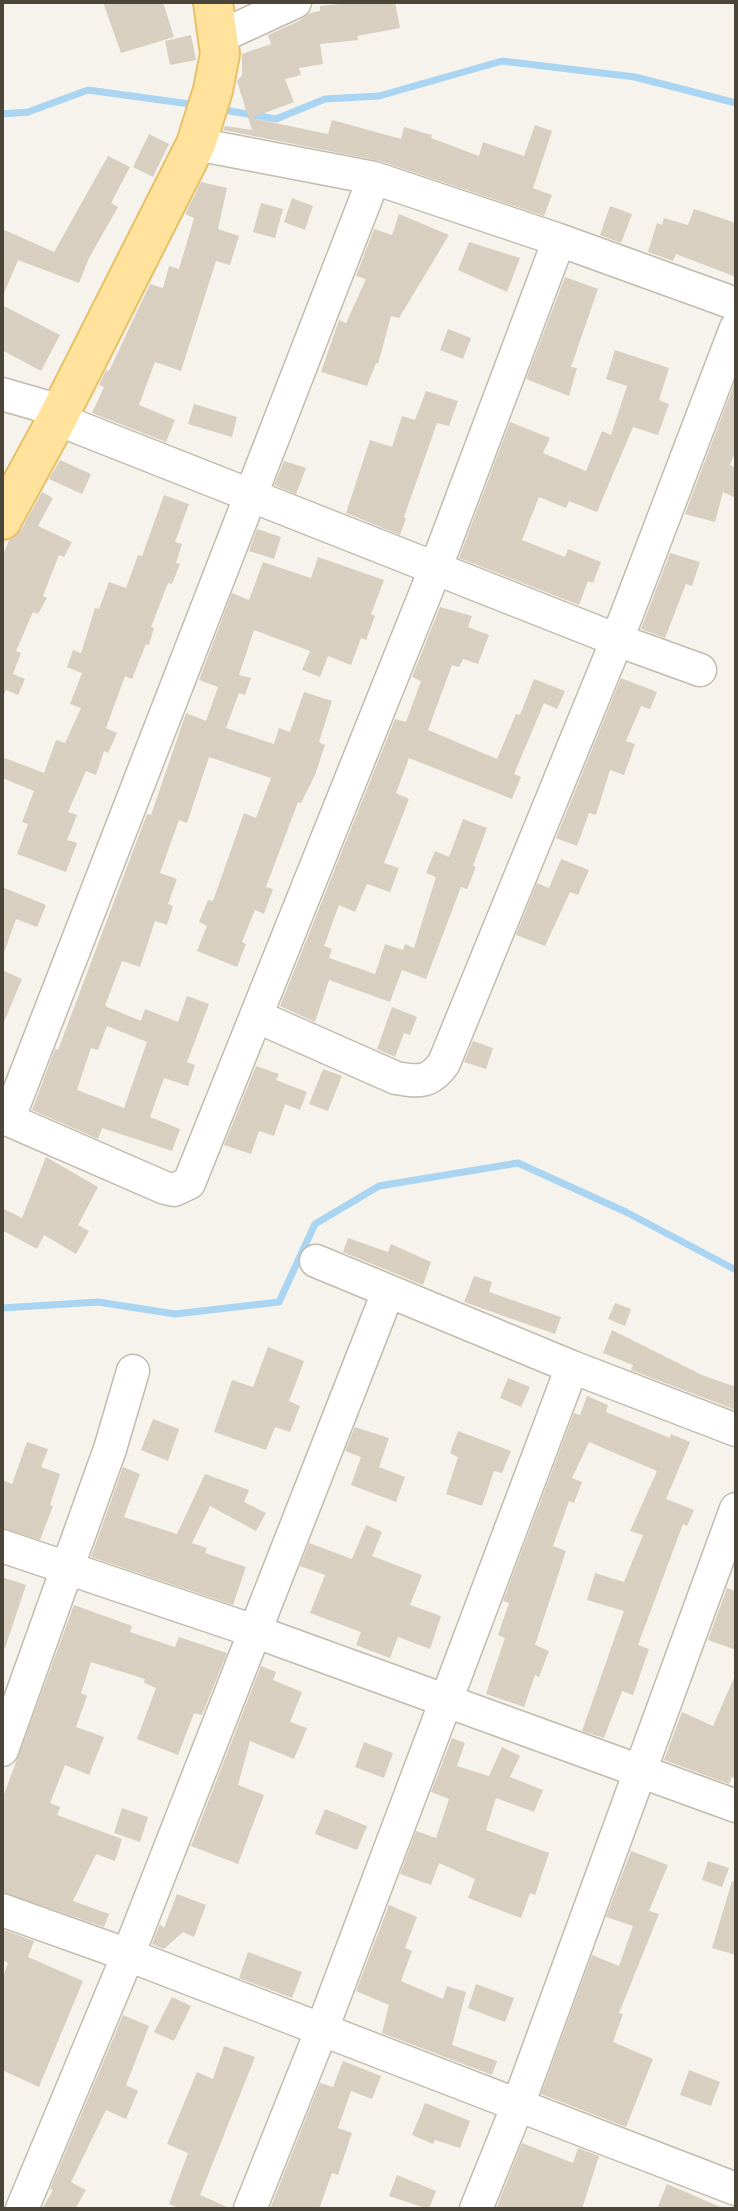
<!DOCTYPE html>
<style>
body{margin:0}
#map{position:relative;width:738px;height:2211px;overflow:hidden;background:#f6f3ec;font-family:"Golos Text",sans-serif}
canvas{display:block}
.frame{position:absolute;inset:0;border:4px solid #4b4439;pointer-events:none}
</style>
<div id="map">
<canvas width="738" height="2211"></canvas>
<div class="frame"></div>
</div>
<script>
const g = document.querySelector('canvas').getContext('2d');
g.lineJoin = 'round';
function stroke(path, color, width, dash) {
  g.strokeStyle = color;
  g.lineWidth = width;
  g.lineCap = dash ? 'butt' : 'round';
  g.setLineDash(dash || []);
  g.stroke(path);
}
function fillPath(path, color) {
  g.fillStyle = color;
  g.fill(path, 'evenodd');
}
const stream = new Path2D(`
 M219,109L276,119L325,99L379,96L502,61L635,77L736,103
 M2,114L28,112L88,90L197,105
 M2,1308L98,1302L175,1314L279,1302L315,1224L379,1186L518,1163L626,1212L736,1270`);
const building = new Path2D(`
 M103,2H163L174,37L121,53Z
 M358,2H395L400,28L357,36L358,40L320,44L323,64L299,68L301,75L285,79L294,102L251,118L328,134L332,120L401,139L404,127L432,135L431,138L479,156L483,142L524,156L535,125L552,131L533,188L552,195L544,216L380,161L223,130L225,126L252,130L237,81L242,75V54L271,44L268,35L297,22L310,13L320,11V6Z
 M191,35L196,60L170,65L165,41Z
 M149,134L169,144L153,177L133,167Z
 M108,156L130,167L111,203L118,207L89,258L79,283L18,260L2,298V229L54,252Z
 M201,182L227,188L218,229L239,236L230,265L216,261L181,371L155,362L139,405L175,420L166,442L92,413L104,387L99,385L106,370L109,371L150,284L163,288L169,266L179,269L194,218L185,214Z
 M292,198L313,206L305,230L284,222Z
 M261,203L283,209L275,238L253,232Z
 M610,206L632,214L621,243L600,235Z
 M694,209L736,223V277L676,254L673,261L648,252L657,223L662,225L664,218L688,225Z
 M399,214L449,235L399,318L391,316L378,364L376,363L367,386L321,372L339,320L346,323L366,279L356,276L374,229L392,235Z
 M469,242L520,258L507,292L458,270Z
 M565,277L598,289L571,367L577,368L569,396L526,379Z
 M2,305L60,335L41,371L2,350Z
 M448,329L471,338L463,359L440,350Z
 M615,350L669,368L659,400L669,404L658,435L633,427L597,512L569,501L566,508L539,497L522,540L565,557L568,549L601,562L593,583L588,581L579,605L459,558L510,422L550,438L543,453L586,471L602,431L611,435L627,386L606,379Z
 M736,379V450L730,465L736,468V498L723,492L715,522L685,514Z
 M426,391L458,401L449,426L437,423L404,517L406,518L400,535L346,513L370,440L392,447L402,416L415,420Z
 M194,404L237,417L232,437L188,424Z
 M60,460L91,474L82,494L49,479Z
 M284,461L306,468L296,494L274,485Z
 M42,492L53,498L38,526L72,542L64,557L59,555L43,596L47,598L38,614L33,612L16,651L21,653L13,674L25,679L18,695L6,690L2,699V557L9,540L21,530Z
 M164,495L189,504L175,542L182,544L176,563L180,564L172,584L168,583L151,627L154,628L149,645L146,644L132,679L125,676L106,728L117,733L108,753L104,751L96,775L86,771L68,812L77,815L67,840L77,843L66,872L17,854L28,824L22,822L34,791L2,778V757L44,773L56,740L65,743L81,708L70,704L82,673L67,667L73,650L81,653L95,608L99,609L109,582L126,588L138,555L142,556Z
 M257,529L281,537L274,559L249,551Z
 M670,553L700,562L692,586L686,584L665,638L641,629Z
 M318,557L384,580L371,614L375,616L366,640L361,638L351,665L328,656L320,677L302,670L310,651L254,630L239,675L251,678L245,695L239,693L226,728L274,744L279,728L290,732L304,692L332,701L319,742L325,745L315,775L301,803L298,802L266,887L273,889L264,914L255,910L242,942L246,944L237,967L197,951L207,926L199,922L208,900L213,901L244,813L256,818L271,778L209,757L187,823L179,820L160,873L177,879L168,904L173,906L167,925L155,921L140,967L122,961L105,1006L141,1021L145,1009L178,1022L187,996L209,1004L187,1062L195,1065L188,1086L164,1078L150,1117L180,1129L172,1151L102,1128L98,1139L32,1110L55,1049L58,1050L147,814L151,815L186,713L206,721L218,687L199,680L232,593L249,600L263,562L311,578ZM107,1026L147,1042L124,1108L77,1090L91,1048L98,1050Z
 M440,607L472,616L468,627L489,635L478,664L463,659L459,667L452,665L428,730L497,759L516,714L520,715L534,679L565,691L557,709L544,703L514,774L521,777L512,799L409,758L396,793L409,799L384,863L399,868L390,892L367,884L355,912L339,905L324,946L332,949L329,958L375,974L385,944L403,950L405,944L414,948L436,877L426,873L435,851L449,857L463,819L487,828L473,866L476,867L467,889L461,887L426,979L402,970L390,1002L329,980L315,1022L280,1006L395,719L406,722L421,681L412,677Z
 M621,678L657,692L650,709L641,706L626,741L635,744L624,775L610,770L596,815L589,813L577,846L556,838Z
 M561,859L589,870L578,895L570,892L545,946L516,935L537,883L549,888Z
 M2,887L46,905L37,927L16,919L4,953Z
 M2,970L22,979L2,1027Z
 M392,1007L417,1017L410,1035L404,1033L395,1057L377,1049Z
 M473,1041L493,1048L486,1069L464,1062Z
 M256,1066L279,1074L276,1080L307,1092L300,1110L285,1104L274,1136L259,1131L251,1154L224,1145Z
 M323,1069L342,1076L328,1111L309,1104Z
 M46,1157L98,1187L78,1225L89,1231L76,1254L44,1235L37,1249L2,1230V1208L22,1218Z
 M348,1238L388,1252L391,1244L431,1262L423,1285L343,1252Z
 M474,1276L492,1282L489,1292L561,1317L555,1334L464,1302Z
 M615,1303L631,1309L625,1326L608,1319Z
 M612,1330L702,1375L736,1387V1410L631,1370L633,1365L603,1353Z
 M268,1347L304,1361L289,1401L300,1406L290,1432L275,1427L266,1450L214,1432L232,1380L253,1387Z
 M508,1378L530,1387L521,1407L500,1398Z
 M587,1396L608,1405L606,1412L670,1438L671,1434L690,1442L666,1499L694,1510L687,1526L683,1524L638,1645L649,1649L633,1695L622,1691L604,1738L582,1731L624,1611L587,1600L595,1573L624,1582L643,1535L630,1531L657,1471L589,1442L572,1478L582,1482L574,1503L569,1501L553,1546L566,1551L535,1645L549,1651L539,1677L535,1675L524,1707L486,1694L505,1638L498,1635L509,1603L503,1601L574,1413L580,1415Z
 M153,1419L179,1429L168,1461L141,1450Z
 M355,1427L389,1438L379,1467L405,1477L396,1502L351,1485L361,1457L345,1451Z
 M458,1431L511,1451L502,1473L494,1471L482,1506L446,1494L458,1457L450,1453Z
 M27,1442L48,1449L41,1467L60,1474L50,1505L53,1506L40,1540L2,1528V1480L12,1484Z
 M123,1467L140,1474L124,1517L177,1534L205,1474L249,1490L244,1502L266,1513L256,1531L210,1506L192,1543L207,1548L205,1553L246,1567L233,1605L91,1557Z
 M366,1525L382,1532L372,1556L422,1575L410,1605L441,1616L430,1649L398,1637L390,1658L356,1645L361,1632L310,1613L325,1575L300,1566L309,1543L352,1559Z
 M2,1577L26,1585L5,1648H2Z
 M727,1588L736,1591V1650L708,1640Z
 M74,1605L132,1626L130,1632L175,1647L179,1637L227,1653L202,1715L194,1713L178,1755L137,1739L156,1688L144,1683L145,1679L91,1662L81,1693L87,1696L76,1727L104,1737L89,1775L65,1765L50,1803L60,1807L57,1815L122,1839L115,1861L96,1854L73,1901L109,1914L104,1927L2,1892V1800Z
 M261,1666L276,1672L273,1680L302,1692L290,1722L307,1728L294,1759L250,1741L238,1785L264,1795L238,1864L191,1846Z
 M736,1673V1779L732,1777L729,1784L664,1760L682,1712L713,1726Z
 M452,1738L465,1743L457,1766L489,1776L502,1747L520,1756L510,1777L543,1790L534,1812L496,1798L486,1830L549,1853L535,1895L530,1893L521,1918L468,1898L475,1879L439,1863L431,1885L400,1874L416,1831L436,1838L449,1799L431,1792Z
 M364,1742L393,1753L384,1778L355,1767Z
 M122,1808L148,1817L140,1842L114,1833Z
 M325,1809L367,1826L357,1850L315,1834Z
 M631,1851L668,1865L649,1911L659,1914L619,2013L623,2014L613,2042L653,2059L626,2127L541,2094L592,1955L619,1966L633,1926L606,1917Z
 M708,1861L729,1868L722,1887L702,1880Z
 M732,1881L736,1882V1955L712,1948Z
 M177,1894L206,1905L194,1937L183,1932L164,1949L152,1944L160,1924L164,1928Z
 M389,1905L417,1917L405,1948L412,1951L401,1981L443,1999L447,1986L466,1992L452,2045L497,2061L492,2075L382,2033L389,2005L356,1991Z
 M2,1929L34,1941L28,1957L83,1981L39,2087L2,2070V1980L8,1963L2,1960Z
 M248,1952L302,1972L292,1998L239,1978Z
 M476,1984L514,1998L505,2022L468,2008Z
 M172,1997L191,2006L174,2041L154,2032Z
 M123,2015L149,2026L126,2085L138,2091L126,2119L106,2110L71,2182L86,2190L75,2209H42L53,2190L50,2189Z
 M224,2046L255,2057L200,2195L232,2209H181L169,2204L188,2153L167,2144L197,2072L213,2079Z
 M343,2061L381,2076L372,2099L351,2091L338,2128L352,2133L338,2175L332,2173L319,2209H270L320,2083L333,2087Z
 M689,2070L720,2082L711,2106L680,2095Z
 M425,2103L470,2121L460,2148L435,2140L433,2144L412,2135Z
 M522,2143L573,2163L578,2148L599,2156L582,2209H496Z
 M397,2175L436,2191L429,2209L389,2196Z
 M667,2184L725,2209H657Z`);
const minor = new Path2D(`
 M219,37L295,2
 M196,144L374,178L559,240L736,304
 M2,394L61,411
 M57,419L617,640L700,670
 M258,1017L396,1078C419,1082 430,1083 444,1063L617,640L736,328
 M2,1117L165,1188L174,1190L189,1183L436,567L559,240
 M8,1120L374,178
 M316,1261L572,1367L736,1430
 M2,1546L254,1631L736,1806
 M2,1750L110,1449L133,1371
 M2,1910L128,1955L736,2189
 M22,2209L128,1955L388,1292
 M250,2209L322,2029L572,1367
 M476,2209L518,2105L736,1509`);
const major = new Path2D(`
 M2,520L57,419L196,144L213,90L220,54L213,2`);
stroke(stream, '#a9d4f2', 7);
fillPath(building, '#d8cfc1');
stroke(minor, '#c2bbae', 35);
stroke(major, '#e6c16a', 42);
stroke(minor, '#fff', 32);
stroke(major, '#ffe39c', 38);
</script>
